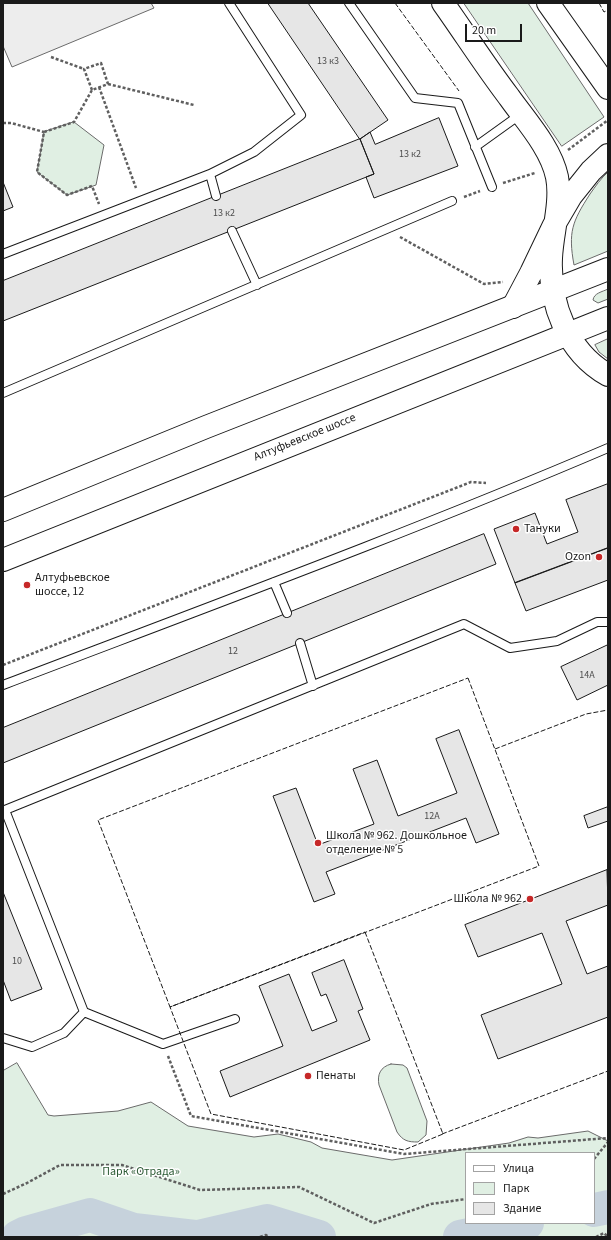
<!DOCTYPE html>
<meta charset="utf-8">
<style>
body{margin:0}
#map{position:relative;width:611px;height:1240px;overflow:hidden;background:#fff;font-family:"Source Sans 3",sans-serif}
canvas{display:block}
.frame{position:absolute;inset:0;border:4px solid #1a1a1a;pointer-events:none}
.legend{position:absolute;left:465px;top:1152px;width:130px;height:72px;box-sizing:border-box;background:#fff;border:1px solid #a3a3a3;margin:0;padding:5px 7px;list-style:none;font-size:12px;color:#1a1a1a}
.legend li{display:flex;align-items:center;gap:8px;height:20px}
.legend b{width:20px;border:1px solid #a3a3a3}
.scale{position:absolute;left:465px;top:24px;width:57px;height:18px;box-sizing:border-box;border:2px solid #1a1a1a;border-top:0;padding-left:5px;font-size:12px;line-height:14px;white-space:nowrap;color:#1a1a1a;-webkit-text-stroke:3px #fff;paint-order:stroke}
</style>
<div id="map">
<canvas width="611" height="1240"></canvas>
<div class="frame"></div>
<ul class="legend">
<li><b style="height:5px;background:#fff"></b>Улица</li>
<li><b style="height:11px;background:#e0efe3"></b>Парк</li>
<li><b style="height:11px;background:#e6e6e6"></b>Здание</li>
</ul>
<div class="scale">20 m</div>
</div>
<script>
const g = document.querySelector('canvas').getContext('2d');
g.lineJoin = 'round';
function fillPath(path, color) {
  g.fillStyle = color;
  g.fill(path, 'evenodd');
}
function stroke(path, color, width, dash) {
  g.strokeStyle = color;
  g.lineWidth = width;
  g.lineCap = dash ? 'butt' : 'round';
  g.setLineDash(dash || []);
  g.stroke(path);
}
function label(font, color, halo, rows, align = 'center') {
  g.font = font + ' "Source Sans 3",sans-serif';
  g.lineWidth = 3;
  g.setLineDash([]);
  g.textBaseline = 'middle';
  g.strokeStyle = halo;
  g.fillStyle = color;
  for (const [text, x, y, turn = 0] of rows) {
    g.save();
    g.translate(x, y);
    g.rotate((+turn || 0) * Math.PI / 180);
    g.textAlign = isNaN(turn) ? turn : align;
    if (halo) g.strokeText(text, 0, 0);
    g.fillText(text, 0, 0);
    g.restore();
  }
}
const green = new Path2D(`
 M464,3H528L604,117L562,146Z
 M74,122L104,145L96,185L67,195L37,172L44,132Z
 M608,172V251L574,265C568,232 572,222 590,194C595,187 601,178 608,172Z
 M608,289V299L598,303L593,300C594,293 602,292 608,289Z
 M608,339V359L599,352L595,345Z
 M17,1063L48,1115L54,1116L118,1111L151,1102L188,1126L254,1137L278,1134L311,1142L322,1148L392,1160L509,1143L528,1137L538,1138L588,1131L608,1141V1237H3V1071ZM466,1153H594V1223H466Z
 M391,1064L403,1065L407,1068L427,1121L426,1135L418,1142C408,1142 403,1141 397,1132L379,1085C377,1075 380,1067 391,1064Z`);
const parking = new Path2D(`
 M3,3H151L154,8L12,67L3,46Z`);
const river = new Path2D(`
 M594,1210L608,1207
 M18,1237L26,1233L90,1215L134,1230L195,1237
 M198,1237L267,1221L319,1237
 M460,1237L527,1223`);
const building = new Path2D(`
 M268,3H308L388,120L360,139Z
 M439,118L458,166L374,198L366,177L374,174L360,139L370,132L375,144Z
 M360,139L374,174L3,321V281Z
 M3,182L13,207L3,211Z
 M608,484V548L515,583L494,529L535,513L547,544L578,532L566,500Z
 M484,534L496,564L3,763V728Z
 M608,548V580L526,611L515,583Z
 M608,645V685L577,700L561,667Z
 M459,730L499,834L476,843L466,818L326,872L335,894L314,902L273,796L296,788L318,845L374,824L353,769L377,760L398,816L457,793L436,739Z
 M608,807V821L588,828L584,816Z
 M607,870L608,905L566,921L587,974L608,966V1017L498,1059L481,1015L562,984L542,933L478,957L465,925Z
 M3,892L42,989L11,1001L3,980Z
 M344,960L363,1009L358,1011L370,1040L230,1097L220,1071L283,1046L259,986L289,974L312,1031L337,1021L326,994L321,996L312,973Z`);
const path = new Path2D(`
 M51,57L84,69
 M108,84L194,105
 M99,87L136,188
 M92,90L84,69L101,63L108,84L92,90L74,122L44,132L37,172L67,195L92,186L99,204
 M3,123H11L44,132
 M568,150L608,120
 M503,183L535,173
 M464,197L480,191
 M400,237L484,284L503,282
 M3,665L471,482L486,483
 M168,1056L191,1116L404,1154L608,1138
 M594,1159L608,1142
 M3,1194L27,1183L60,1165H122L200,1190L299,1187L374,1223L431,1204L466,1199
 M260,1237L266,1235L269,1237
 M596,1237L604,1233L608,1237`);
const lane = new Path2D(`
 M349,3L415,98L458,103L492,187
 M475,147L521,114
 M216,196L210,174L254,152L301,115L229,3
 M232,231L257,285
 M3,254L210,174
 M3,393L452,201
 M274,582L287,613
 M300,643L313,686
 M3,685C205,608 409,533 608,448
 M84,1012L163,1044L235,1019
 M3,1038L32,1047L64,1033L84,1012L5,810L464,624L510,648L557,641L597,622H608`);
const secondary = new Path2D(`
 M443,3C465,34 486,67 509,97C526,121 551,148 557,177C562,202 552,233 551,258C549,303 567,352 608,375
 M548,3L608,88
 M513,307L531,273L554,225L571,196L591,171L608,155`);
const primary = new Path2D(`
 M3,510L206,427L608,269
 M3,560L608,318`);
const fence = new Path2D(`
 M395,3L459,91
 M599,3L604,12L608,10
 M468,678L539,866L170,1007L98,820Z
 M495,749L586,714L608,710
 M365,932L443,1134L404,1150L211,1114L170,1007Z
 M442,1134L608,1071`);
const markers = [
 [516,529,4,"#c62828"],
 [599,557,4,"#c62828"],
 [27,585,4,"#c62828"],
 [318,843,4,"#c62828"],
 [530,899,4,"#c62828"],
 [308,1076,4,"#c62828"]
];
const numberNames = [
 ["13 к3",328,62],
 ["13 к2",410,155],
 ["13 к2",224,214],
 ["12",233,652],
 ["14А",587,676],
 ["12А",432,817],
 ["10",17,962]
];
const streetNames = [
 ["Алтуфьевское шоссе",305,438,-22]
];
const poiNames = [
 ["Тануки",524,529],
 ["Ozon",591,557,"right"],
 ["Алтуфьевское",35,578],
 ["шоссе, 12",35,592],
 ["Школа № 962. Дошкольное",326,836],
 ["отделение № 5",326,850],
 ["Школа № 962",522,899,"right"],
 ["Пенаты",316,1076]
];
const parkNames = [
 ["Парк «Отрада»",141,1172]
];
fillPath(green, '#e0efe3');
stroke(green, '#6a6a6a', 1);
fillPath(parking, '#ededed');
stroke(parking, '#6a6a6a', 1);
stroke(river, '#c6d2dc', 34);
fillPath(building, '#e6e6e6');
stroke(building, '#1a1a1a', 1);
stroke(lane, '#1a1a1a', 10);
stroke(secondary, '#1a1a1a', 24);
stroke(primary, '#1a1a1a', 24);
stroke(path, '#5f5f5f', 2.5, [3, 2]);
stroke(lane, '#fff', 8);
stroke(secondary, '#fff', 22);
stroke(primary, '#fff', 22);
stroke(fence, '#1a1a1a', 1, [5, 2]);
for (const [x, y, r, color] of markers) {
  const dot = new Path2D();
  dot.arc(x, y, r, 0, 2 * Math.PI);
  g.fillStyle = color;
  g.fill(dot);
  stroke(dot, '#fff', 1.5);
}
label('10px', '#4d4d4d', null, numberNames);
label('12px', '#1a1a1a', '#fff', streetNames);
label('12px', '#1a1a1a', '#fff', poiNames, 'left');
label('12px', '#2b5a34', '#fff', parkNames);
</script>
